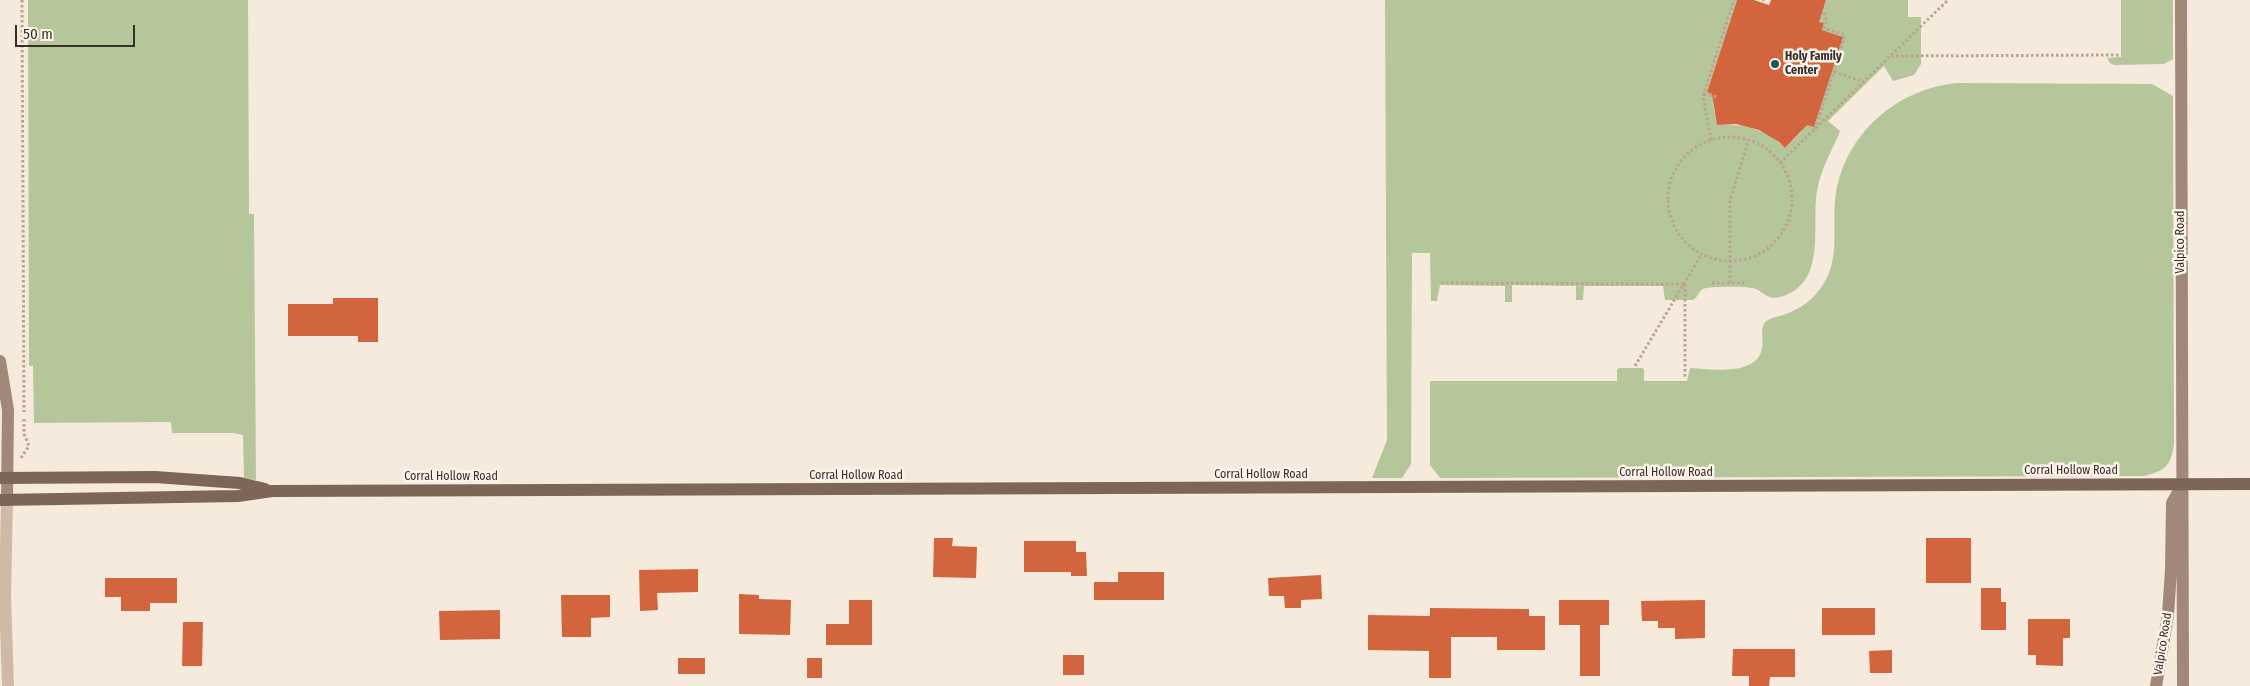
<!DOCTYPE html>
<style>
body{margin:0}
#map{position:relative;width:2250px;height:686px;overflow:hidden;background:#f5eadc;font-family:"Fira Sans Condensed",sans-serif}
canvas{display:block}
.scale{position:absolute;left:15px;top:25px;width:120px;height:22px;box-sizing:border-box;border:2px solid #3a2e28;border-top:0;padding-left:6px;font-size:15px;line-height:18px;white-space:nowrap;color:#3a2e28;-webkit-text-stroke:4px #fcf4ea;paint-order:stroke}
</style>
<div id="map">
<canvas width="2250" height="686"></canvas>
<div class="scale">50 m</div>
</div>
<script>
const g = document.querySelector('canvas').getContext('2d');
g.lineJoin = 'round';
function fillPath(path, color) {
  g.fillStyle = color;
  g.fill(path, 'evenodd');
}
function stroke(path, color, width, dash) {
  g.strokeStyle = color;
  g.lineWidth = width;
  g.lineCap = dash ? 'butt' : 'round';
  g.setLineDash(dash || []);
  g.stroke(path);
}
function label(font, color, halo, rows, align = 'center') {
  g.font = font + ' "Fira Sans Condensed",sans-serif';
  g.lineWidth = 5;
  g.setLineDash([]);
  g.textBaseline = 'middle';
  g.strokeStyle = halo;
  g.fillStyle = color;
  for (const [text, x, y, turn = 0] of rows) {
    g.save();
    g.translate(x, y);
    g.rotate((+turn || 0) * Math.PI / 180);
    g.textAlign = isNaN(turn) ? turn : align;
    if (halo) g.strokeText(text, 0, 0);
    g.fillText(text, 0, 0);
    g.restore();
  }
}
const green = new Path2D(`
 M28,0H248L249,214H254L256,480L244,478L243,435L234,433H172L171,422L34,423L33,366H29Z
 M1385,0H1737L1707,92L1719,96L1713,103L1717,125C1743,123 1766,129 1785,148L1801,132L1797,128L1799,122L1814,127L1842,37L1822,30L1824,23L1813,20L1818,5L1824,7L1826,0H1908V17H1921V64L1914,75L1893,81L1884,66L1828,121L1840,131L1839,134C1831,152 1820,171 1817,191C1811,226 1828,284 1780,297C1769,300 1765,294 1756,289C1750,286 1709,286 1703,289C1698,292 1698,297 1693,300H1665L1663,286H1584L1583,300H1576V286L1512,285V302H1505V286L1440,285L1437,301H1431L1430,253H1412L1411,464L1402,478H1372L1387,440Z
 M2121,0H2173V59L2164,64L2114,65L2110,63L2107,58L2121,57Z
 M1957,83L2152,84L2173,96L2174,444C2171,466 2165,471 2144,476L1440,478L1430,465V381H1617V370L1619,368H1642L1644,369V381H1687L1690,368C1709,369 1753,376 1761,352C1765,342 1759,331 1765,322C1772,317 1778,317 1786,314C1801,309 1816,297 1824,283C1841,256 1831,223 1836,193C1846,133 1897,89 1957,83Z`);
const building = new Path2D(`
 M1737,0H1754L1769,5L1771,0H1826L1819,22L1824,23L1822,30L1843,37L1814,127L1807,125L1785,148L1779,142L1759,130L1736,124L1717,125L1712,94L1707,92Z
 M333,298H378V342H358V336H288V304H333Z
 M934,538H953L952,546L977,547L976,578L933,577Z
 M1926,538H1971V583H1926Z
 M1024,541H1076V552H1086L1087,576H1071V572H1024Z
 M698,569V592L657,593L658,610L640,611L639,570Z
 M1118,572H1164V600H1094V582H1118Z
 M1321,575L1322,599L1301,600V608H1285L1284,596H1269L1268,578Z
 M105,578H177V603H150V611H121V597H105Z
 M1981,588H2001V602H2006V630H1981Z
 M739,594L759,595V599L791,600L790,635L739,634Z
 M561,595H610V617L591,618V637H562Z
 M849,600H872V645H826V624H849Z
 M1559,600H1609V625H1600V676H1580V625H1559Z
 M1705,600V638L1675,639V628H1658V621H1642L1641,601Z
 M1430,608L1529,609V616H1545V650H1497V637H1451V678H1429V651L1368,650V615L1430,616Z
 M1822,608H1875V635H1822Z
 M500,610V639L440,640L439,611Z
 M2028,619H2070V638H2063V666L2036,665V655H2028Z
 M183,622H203L202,666H182Z
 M1733,649H1795V677H1770L1769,686H1749V676H1732Z
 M1892,650V673H1870L1869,651Z
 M1063,655H1084V675H1063Z
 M678,658H705V674H678Z
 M807,658H822V678H807Z`);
const path = new Path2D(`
 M22,0L24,412
 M1762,0H1766
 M1891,56L2119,55
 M1834,72L1864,82
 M1704,94L1717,97
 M1815,129L1845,35L1824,28L1827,21L1823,10
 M1668 199a62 62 0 1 1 124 0a62 62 0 1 1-124 0Z
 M1711,140L1703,96L1734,0
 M1780,163L1948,0
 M1441,283L1685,284
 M1712,283H1747
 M1730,283V200L1749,139
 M1685,284V378
 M1635,366L1701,255
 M21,458L29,446L24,434V418`);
const street = new Path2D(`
 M7,500L5,596L8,686`);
const secondary = new Path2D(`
 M2181,0L2183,686
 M0,361L8,410L7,500
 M2156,686L2168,615L2171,570L2172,503L2181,487`);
const primary = new Path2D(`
 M0,478L155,477L240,483L265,489
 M0,500L238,496L272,491L2250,484`);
const markers = [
 [1775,64,5,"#195a60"]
];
const poiNames = [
 ["Holy Family",1785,57],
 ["Center",1785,71]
];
const streetNames = [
 ["Valpico Road",2181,242,-90],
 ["Corral Hollow Road",2071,471],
 ["Corral Hollow Road",1666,473],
 ["Corral Hollow Road",1261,475],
 ["Corral Hollow Road",856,476],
 ["Corral Hollow Road",451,477],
 ["Valpico Road",2163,644,-81]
];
fillPath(green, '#b6c69b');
fillPath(building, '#d2653d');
stroke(path, '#baa491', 3, [2.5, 2.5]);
stroke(street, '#cebaa7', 12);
stroke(secondary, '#a28878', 12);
stroke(primary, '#7d6558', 12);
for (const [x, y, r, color] of markers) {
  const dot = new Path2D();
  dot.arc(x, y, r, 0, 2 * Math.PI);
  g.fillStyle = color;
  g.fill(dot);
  stroke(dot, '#fcf4ea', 2);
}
label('bold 12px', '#3a2e28', '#fcf4ea', poiNames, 'left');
label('12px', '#3a2e28', '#fcf4ea', streetNames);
</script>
